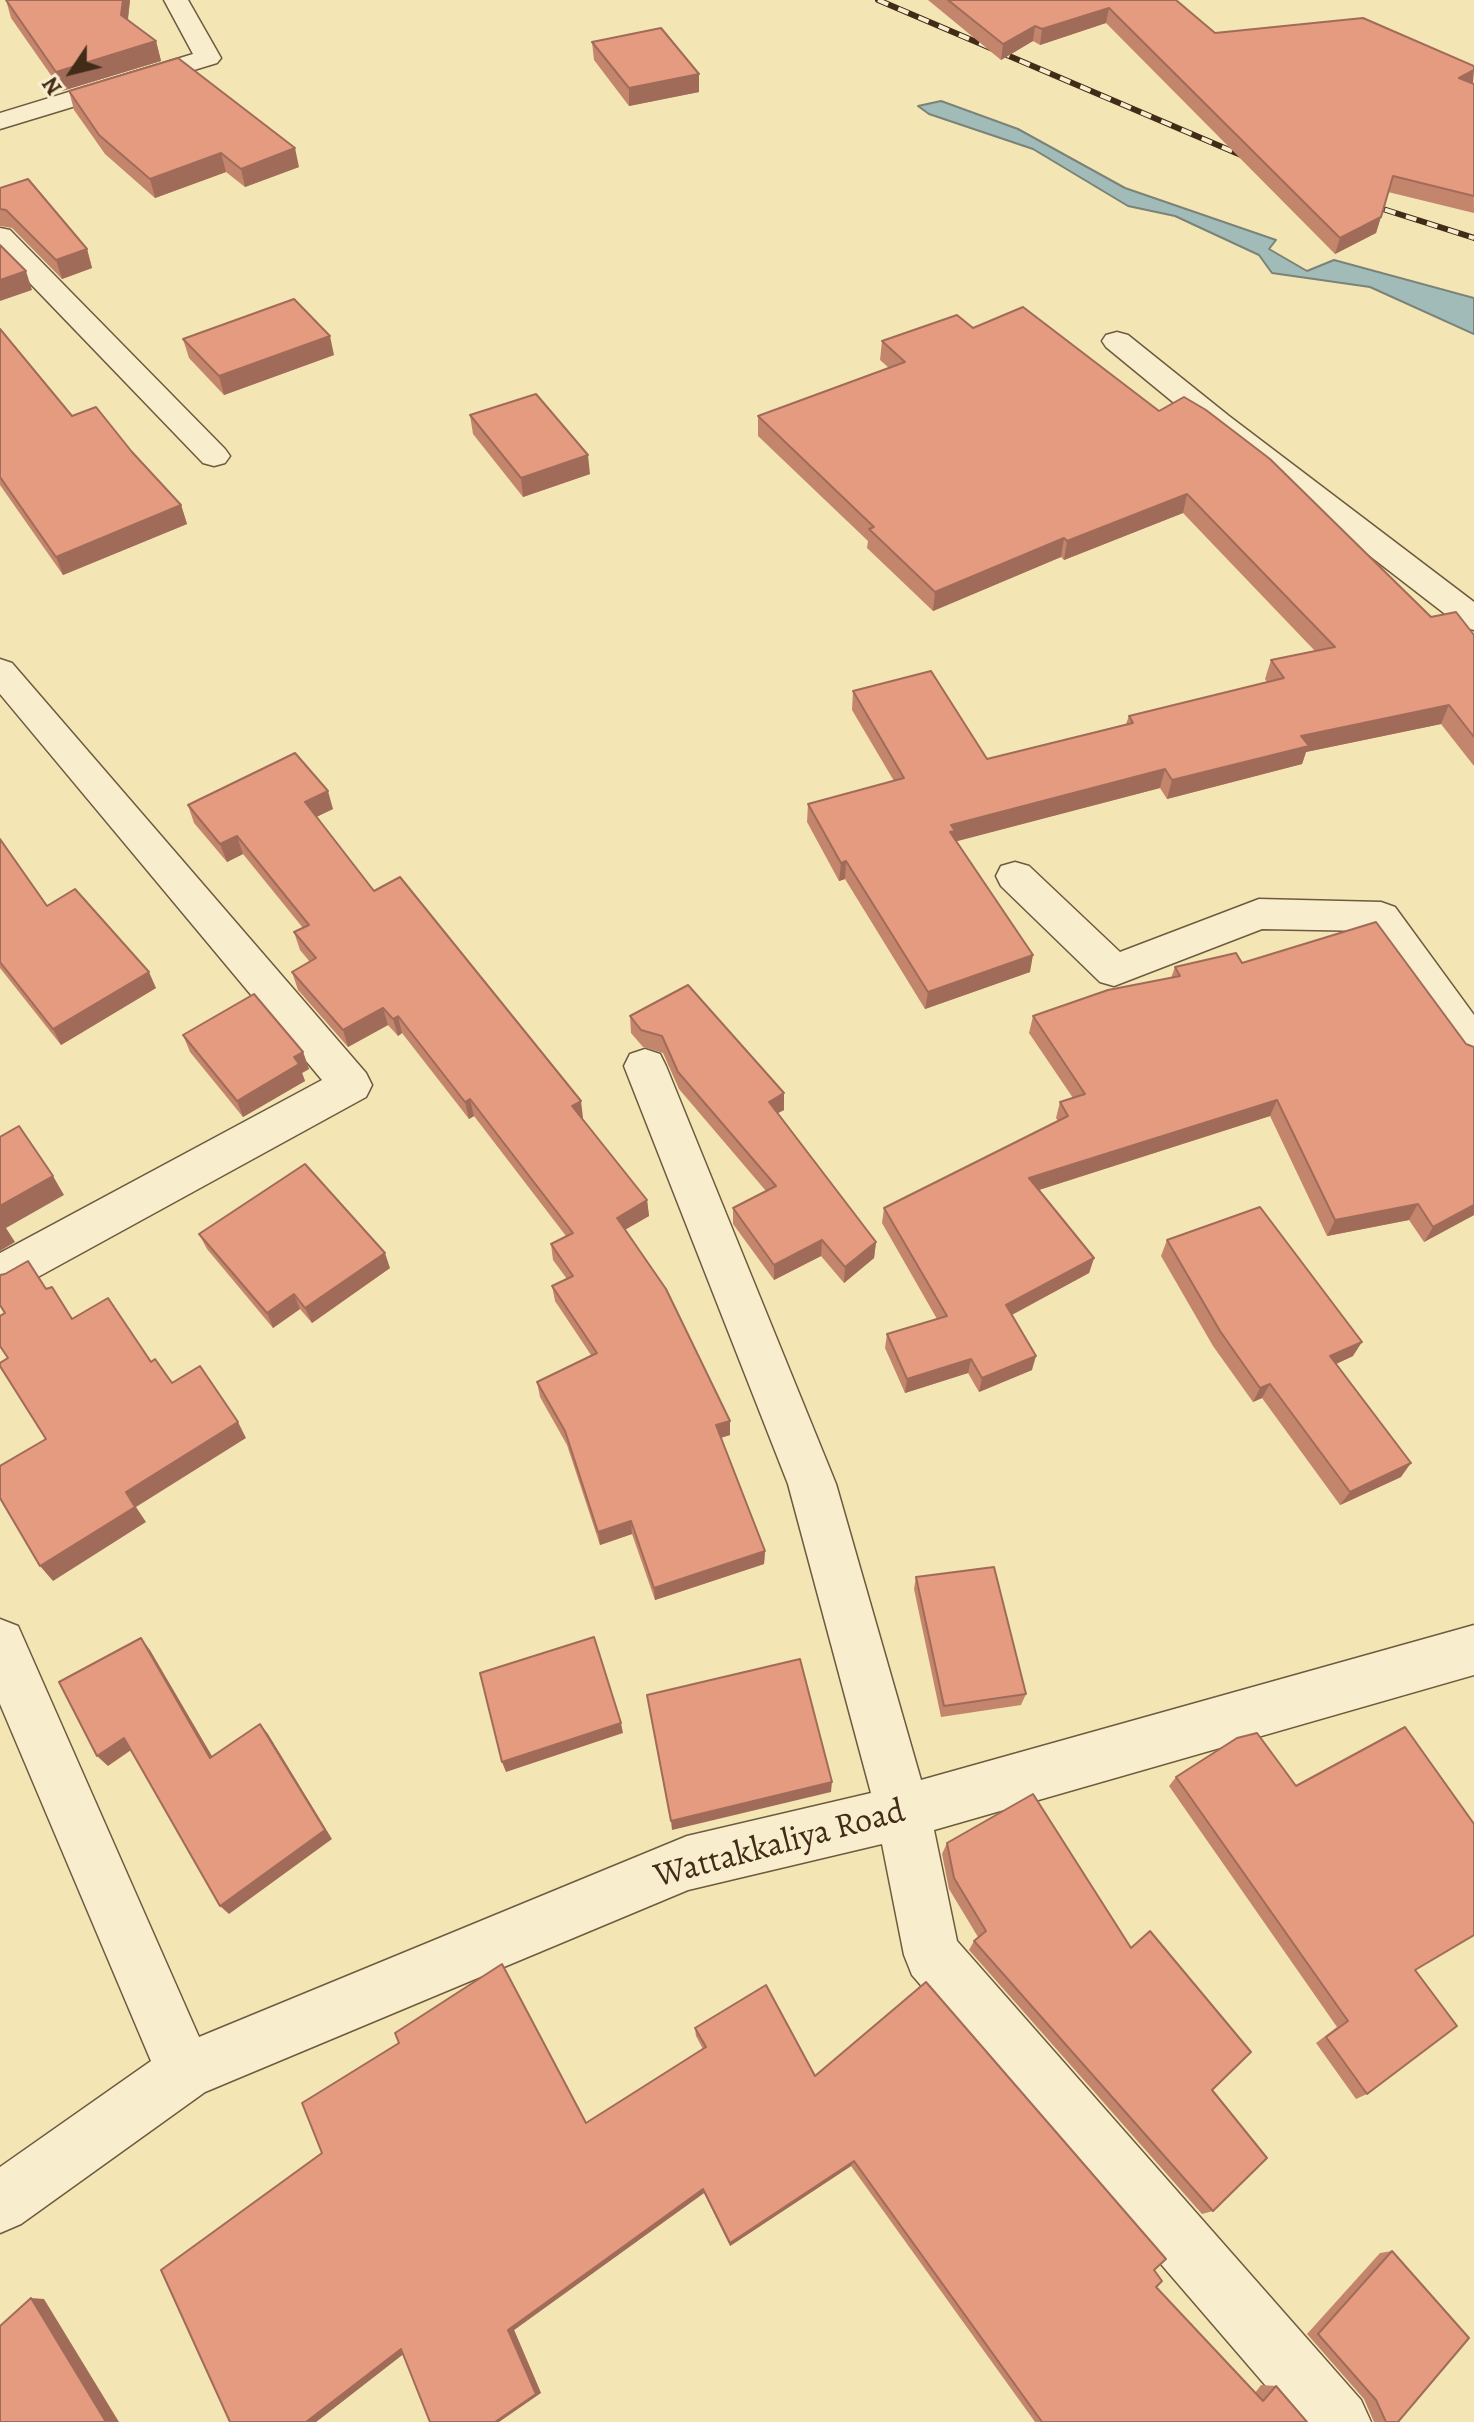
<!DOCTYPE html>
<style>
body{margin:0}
#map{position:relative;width:1474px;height:2422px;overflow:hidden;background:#f4e5b4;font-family:Alegreya,serif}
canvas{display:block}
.north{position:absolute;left:32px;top:32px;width:80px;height:80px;-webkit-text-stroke:6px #f8eece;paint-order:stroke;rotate:235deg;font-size:22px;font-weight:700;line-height:32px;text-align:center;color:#422c18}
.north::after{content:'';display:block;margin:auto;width:28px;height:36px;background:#422c18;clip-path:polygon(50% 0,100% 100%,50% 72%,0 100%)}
</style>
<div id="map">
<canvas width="1474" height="2422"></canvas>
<div class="north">N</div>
</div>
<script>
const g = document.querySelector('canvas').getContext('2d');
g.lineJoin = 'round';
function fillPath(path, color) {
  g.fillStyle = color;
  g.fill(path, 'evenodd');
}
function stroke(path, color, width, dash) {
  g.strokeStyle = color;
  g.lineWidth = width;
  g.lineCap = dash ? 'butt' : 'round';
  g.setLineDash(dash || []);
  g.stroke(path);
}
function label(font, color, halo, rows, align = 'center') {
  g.font = font + ' Alegreya,serif';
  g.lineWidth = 8;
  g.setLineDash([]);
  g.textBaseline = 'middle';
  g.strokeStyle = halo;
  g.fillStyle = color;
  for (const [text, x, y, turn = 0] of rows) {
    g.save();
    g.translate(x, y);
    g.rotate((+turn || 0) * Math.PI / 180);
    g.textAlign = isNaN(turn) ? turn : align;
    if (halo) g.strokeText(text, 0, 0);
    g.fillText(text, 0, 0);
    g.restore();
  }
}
const water = new Path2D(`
 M941,101L1018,129L1125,188L1276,240L1269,249L1307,271L1334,260L1474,298V334L1370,287L1272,273L1259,255L1175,216L1128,206L1033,149L929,114L918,106Z`);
const minor = new Path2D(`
 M164,0H188L221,58L217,63L0,129V113L193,54Z
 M0,228L10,230L225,449L230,456L225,463L214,466L203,463L0,252Z
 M1117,332L1128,335L1229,416L1474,602V630L1462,627L1207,430L1106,347L1102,341L1106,335Z
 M0,659L12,663L366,1073L372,1085L366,1097L16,1289L0,1294V1253L322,1080L0,694Z
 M1015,862L1029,866L1120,952L1259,899L1381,902L1395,907L1474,1015V1063L1459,1059L1370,931L1262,929L1114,986L1100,982L1001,886L996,876L1001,866Z
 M645,1049L660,1054L666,1066L836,1484L921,1780L1474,1625V1675L934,1830L957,1941L1361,2400L1371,2422H1297L912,1975L904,1955L882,1844L688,1890L205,2092L21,2224L0,2233V2167L151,2061L0,1704V1619L18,1626L199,2037L687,1836L871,1793L788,1484L624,1066L630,1054Z`);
const rail = new Path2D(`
 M878,0L1255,161
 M1364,203L1474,238`);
const wall = new Path2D(`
 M6,0H130L128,20L156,41L161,61L62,91L11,18Z
 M928,0H1176L1215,33L1473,83L1474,213L1388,192L1376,233L1335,254L1106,23L1040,45L1033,41L1001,60Z
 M592,42L699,92L629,106L594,60Z
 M69,91L299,167L245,187L226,172L155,198L105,154L74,110Z
 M0,188L87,249L92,268L62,279L12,228L0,226Z
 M0,328L72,416L132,452L181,505L187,524L63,575L0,485Z
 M973,328L1431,617L1474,635V766L1441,724L1306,752L1302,764L1167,799L1160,788L956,841L1030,972L925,1009L845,879L839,881L807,822L808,804L894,781L852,710L853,691L987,759L1126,724L1129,716L1267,682L1265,679L1271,660L1315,651L1183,513L1064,560L1061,557L933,611L867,548L868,541L758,436V416L889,368L880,360L882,341Z
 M183,339L334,355L224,395L189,358Z
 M470,415L590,474L523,497L473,434Z
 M188,805L333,809L316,817L374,891L583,1118H582L647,1200L649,1216L625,1230L730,1435L721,1438L765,1551L764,1564L655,1600L632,1534L600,1545L567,1445L540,1397L537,1382L591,1355L555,1301L552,1286L567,1279L553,1260L551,1244L566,1236L474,1116L469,1119L402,1033L398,1036L388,1025L348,1047L298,990L292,972L310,962L300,950L294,932L303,928L243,854L227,862L194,823Z
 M0,839L47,906L156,988L61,1045L0,968Z
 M1242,963L1474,1047V1215L1424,1242L1409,1220L1327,1236L1270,1116L1039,1190L1094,1258L1089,1273L1012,1315L1032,1370L979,1392L968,1373L905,1393L885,1348L887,1334L937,1319L882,1223L884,1208L1058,1121L1056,1118L1060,1102L1073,1098L1029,1033L1033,1016L1171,978L1175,967Z
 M630,1016L784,1093V1110L778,1113L876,1242L874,1258L844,1283L821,1256L774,1280L733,1224V1208L766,1191L679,1089L663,1053L643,1047L631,1033Z
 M183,1035L303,1052L309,1069L302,1073L305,1081L243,1117L190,1052Z
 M199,1234L390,1268L312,1323L300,1309L273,1328L207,1249Z
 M1167,1240L1353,1356L1336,1364L1401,1477L1340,1505L1262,1398L1253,1402L1213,1346L1161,1256Z
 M916,1577L1026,1694L1021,1705L941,1717L914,1589Z
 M1176,1777L1415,1970L1367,2094L1356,2099L1316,2043L1337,2027L1169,1786Z
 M947,1843L1212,2090L1213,2211L1202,2214L969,1950L974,1941L978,1937L949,1889L942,1854Z
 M695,2028L815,2076L1154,2270L1156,2287L1255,2393L1261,2385L1276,2386L1307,2422H1035L851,2166L730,2246L704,2193L514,2330L541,2393L403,2354L316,2422H230L586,2123L703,2049L696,2036Z
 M1392,2251L1386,2422H1374L1364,2399L1307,2334L1380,2253Z`);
const shadedWall = new Path2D(`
 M123,0H130L126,34L121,15Z
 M1109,8L1106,23L1040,45L1042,29Z
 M1035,26L1033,41L1001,60L1003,44Z
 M156,41L161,61L62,91L56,72Z
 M1474,70L1473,83L1459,78Z
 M699,74V92L629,106V88Z
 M295,148L299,167L245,187L241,169Z
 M221,153L226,172L155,198L150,179Z
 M1381,217L1376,233L1335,254L1340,238Z
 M87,249L92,268L62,279L56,260Z
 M26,271L32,290L0,301V280Z
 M330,336L334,355L224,395L219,376Z
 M588,455L590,474L523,497L521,478Z
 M1187,494L1183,513L1064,560L1067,541Z
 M181,505L187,524L63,575L56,557Z
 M1064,538L1061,557L933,611L935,592Z
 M1449,705L1441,724L1306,752L1302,764L1167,799L1172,780L1301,736Z
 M1165,769L1160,788L954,842L948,851L951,825Z
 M328,791L333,809L310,820L305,802Z
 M237,836L243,854L227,862L220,844Z
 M846,861L845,879L839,881L841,863Z
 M1033,955L1030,972L925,1009L928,992Z
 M149,972L156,988L61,1045L53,1029Z
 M383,1008L388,1025L348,1047L343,1030Z
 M398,1016L402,1033L398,1036L393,1019Z
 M303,1052L309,1069L302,1073L305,1081L243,1117L237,1101L294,1057Z
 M784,1093V1110L768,1118L769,1102Z
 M470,1099L474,1116L469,1119L465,1102Z
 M1277,1100L1270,1116L1026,1194L1029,1178Z
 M581,1101L583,1118L574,1123L572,1106Z
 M53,1176L64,1195L6,1228L15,1242L0,1251V1206Z
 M647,1200L649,1216L619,1233L617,1218Z
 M1418,1204L1409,1220L1327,1236L1335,1220Z
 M1474,1205V1215L1424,1242L1433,1227Z
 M822,1240L821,1256L774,1280V1265Z
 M876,1242L874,1258L844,1283L845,1267Z
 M385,1253L390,1268L312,1323L305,1308Z
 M1094,1258L1089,1273L1002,1320L1006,1305Z
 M294,1294L300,1309L273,1328L267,1313Z
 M1362,1342L1353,1356L1321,1371L1330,1356Z
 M1036,1356L1032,1370L979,1392L982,1378Z
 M971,1359L968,1373L905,1393L907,1379Z
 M1270,1384L1262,1398L1253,1402L1260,1388Z
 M730,1421V1435L716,1439V1425Z
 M238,1422L246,1438L136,1507L146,1522L53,1581L40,1566L126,1492Z
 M1411,1463L1401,1477L1340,1505L1350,1492Z
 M631,1521L632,1534L600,1545L598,1532Z
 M765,1551L764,1564L655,1600L654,1588Z
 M141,1638L150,1650L219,1768L210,1758Z
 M621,1723L623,1733L506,1772L502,1762Z
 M260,1724L268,1734L332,1839L229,1914L220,1906Z
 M124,1738L134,1748L108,1766L97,1756Z
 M832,1782L831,1792L672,1830L671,1821Z
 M854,2161L851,2166L730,2246V2243Z
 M703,2189L704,2193L514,2330L541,2393L499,2422H495L508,2330Z
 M31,2298L44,2299L119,2422H106Z
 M401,2349H410L316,2422H306Z`);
const building = new Path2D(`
 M6,0H123L121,15L156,41L56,72Z
 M948,0H1176L1215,33L1363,18L1474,66V70L1459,78L1474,84V196L1393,176L1381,217L1340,238L1109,8L1042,29L1035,26L1003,44Z
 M661,28L699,74L629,88L592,42Z
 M178,58L295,148L241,169L221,153L150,179L99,135L69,91Z
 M28,179L87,249L56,260L6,210L0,209V188Z
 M0,245L26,271L0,280Z
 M294,299L330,336L219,376L183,339Z
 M1023,307L1159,411L1184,397L1206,410L1270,459L1431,617L1456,612L1474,635V737L1449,705L1301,736L1309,746L1172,780L1165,769L951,825L955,831L950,832L1033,955L928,992L846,861L841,863L808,804L904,778L853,691L931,671L987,759L1133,723L1129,716L1284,678L1271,660L1335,647L1187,494L1067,541L1064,538L935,592L869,529L874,527L758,416L905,362L882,341L957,315L973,328Z
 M0,329L72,416L96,407L132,452L181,505L56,557L0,477Z
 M536,394L588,455L521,478L470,415Z
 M295,753L328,791L305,802L374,891L400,877L581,1101L572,1106L647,1200L617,1218L666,1289L730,1421L716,1425L765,1551L654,1588L631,1521L598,1532L565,1431L537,1382L597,1353L552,1286L573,1276L551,1244L573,1233L470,1099L465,1102L398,1016L393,1019L383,1008L343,1030L292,972L316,958L294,932L309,925L237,836L220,844L188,805Z
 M0,839L47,906L75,889L149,972L53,1029L0,962Z
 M1376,922L1466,1044L1474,1047V1205L1433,1227L1418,1204L1335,1220L1277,1100L1029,1178L1094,1258L1006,1305L1036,1356L982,1378L971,1359L907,1379L887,1334L947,1316L884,1208L1068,1116L1060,1102L1085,1094L1033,1016L1108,990L1180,976L1175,967L1236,953L1242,963Z
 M688,985L784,1093L769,1102L876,1242L845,1267L822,1240L774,1265L733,1208L776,1186L678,1072L662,1036L641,1030L630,1016Z
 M254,994L303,1052L294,1057L299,1064L237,1101L183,1035Z
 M19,1126L53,1176L0,1206V1137Z
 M305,1164L385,1253L305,1308L294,1294L267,1313L199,1234Z
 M1260,1207L1362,1342L1330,1356L1411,1463L1350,1492L1270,1384L1260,1388L1220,1331L1167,1240Z
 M28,1261L46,1289L52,1287L72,1319L108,1298L151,1362L155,1359L172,1383L200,1366L238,1422L126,1492L135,1507L40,1566L0,1498V1466L46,1439L0,1366V1363L8,1358L0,1346V1316L5,1313L0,1305V1275L5,1274Z
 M994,1567L1026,1694L944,1706L916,1577Z
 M594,1637L621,1723L502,1762L480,1673Z
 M141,1638L210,1758L260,1724L325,1830L220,1906L124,1738L97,1756L59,1682Z
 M800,1659L832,1782L671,1821L647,1695Z
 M1405,1727L1474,1824V1935L1415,1970L1457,2026L1367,2094L1326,2037L1348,2021L1176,1777L1237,1738L1257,1733L1296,1786Z
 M1033,1794L1131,1948L1150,1931L1251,2052L1212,2090L1267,2158L1213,2211L974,1941L986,1931L954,1878L947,1843Z
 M502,1964L586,2123L706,2047L695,2028L766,1985L815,2076L926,1982L1166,2259L1154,2270L1162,2281L1156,2287L1263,2401L1276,2386L1307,2422H1042L854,2161L730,2243L703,2189L508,2330L536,2394L495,2422H430L401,2349L306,2422H230L161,2270L322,2153L302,2103L399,2043L395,2033Z
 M1392,2251L1469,2338L1398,2422H1386L1376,2400L1318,2334Z
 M31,2298L106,2422H0V2326Z`);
const nearStreetnames = [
 ["Wattakkaliya Road",780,1845,-15]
];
fillPath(water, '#a1bcb8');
stroke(water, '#7b8278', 2);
stroke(minor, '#6e5a3f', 3);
fillPath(minor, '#f8eece');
stroke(rail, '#422c18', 6);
stroke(rail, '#f8eece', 4, [11]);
fillPath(wall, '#c4856d');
fillPath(shadedWall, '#a06c59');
fillPath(building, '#e49b7f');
stroke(building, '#a06c59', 2);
label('34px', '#422c18', '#f8eece', nearStreetnames);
</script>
